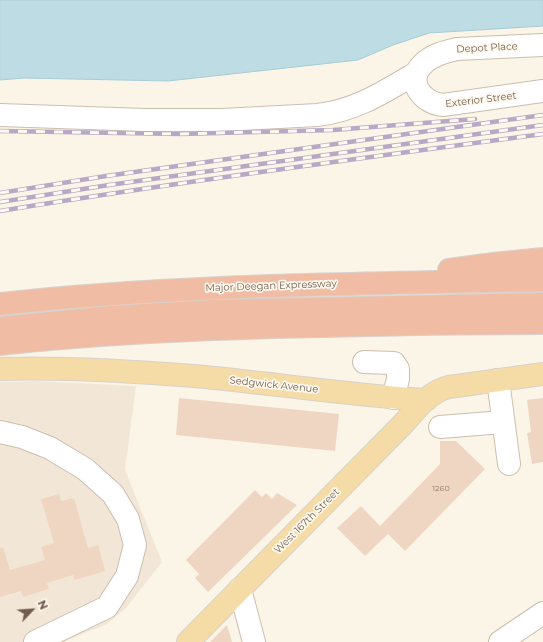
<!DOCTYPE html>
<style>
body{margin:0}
#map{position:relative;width:543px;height:642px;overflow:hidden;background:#fbf5e8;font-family:Montserrat,sans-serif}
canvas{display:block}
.north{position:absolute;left:12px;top:590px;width:40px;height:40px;-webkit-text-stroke:3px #fef9ef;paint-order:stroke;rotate:65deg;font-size:11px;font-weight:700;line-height:16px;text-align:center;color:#745d4e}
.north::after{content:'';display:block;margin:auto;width:14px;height:18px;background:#745d4e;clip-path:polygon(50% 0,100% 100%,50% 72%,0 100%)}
</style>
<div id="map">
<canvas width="543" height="642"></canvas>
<div class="north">N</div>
</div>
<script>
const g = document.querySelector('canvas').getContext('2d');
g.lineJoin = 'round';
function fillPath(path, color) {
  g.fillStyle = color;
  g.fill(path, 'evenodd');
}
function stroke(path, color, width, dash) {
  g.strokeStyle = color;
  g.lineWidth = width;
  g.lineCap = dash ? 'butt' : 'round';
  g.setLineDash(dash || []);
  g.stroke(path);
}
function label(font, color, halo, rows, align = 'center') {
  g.font = font + ' Montserrat,sans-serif';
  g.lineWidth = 3.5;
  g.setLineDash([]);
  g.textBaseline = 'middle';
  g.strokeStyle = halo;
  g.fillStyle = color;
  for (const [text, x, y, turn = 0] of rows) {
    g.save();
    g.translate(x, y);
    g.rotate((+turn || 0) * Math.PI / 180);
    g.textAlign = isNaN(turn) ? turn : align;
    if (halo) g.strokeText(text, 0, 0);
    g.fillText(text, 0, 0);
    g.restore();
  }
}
const residential = new Path2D(`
 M38,381L136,386L125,470L162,562L126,608L107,624L63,642H0V382Z`);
const water = new Path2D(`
 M0,0H543V26L429,33L393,45L358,60L168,81L24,78L0,80Z`);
const building = new Path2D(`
 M179,398L339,414L335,451L176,435Z
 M543,398V462L532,464L527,433L531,432L527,400Z
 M440,441H456L485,469L405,551L388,534L365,556L337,528L361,506L380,526L440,464Z
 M255,490L262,497L266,493L272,499L277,493L297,505L208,592L195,578L199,574L186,560Z
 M59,494L61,501L74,498L88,548L98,545L105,571L75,580L73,575L47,583L49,589L23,597L21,591L0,597V548L3,547L10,570L45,560L41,547L54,543L41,499Z
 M227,625L232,642H210Z`);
const minor = new Path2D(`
 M543,45L457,49C444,52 432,55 423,64C405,81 422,103 443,105L543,91
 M0,115L145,120H222L317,115C355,111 384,92 416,73
 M364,362L394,363L398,369V379L393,398
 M498,380L509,464
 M440,427L503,422
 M0,432L22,437L50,448L85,469L113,494L128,519L135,545L127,576L107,607L35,642
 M240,589L254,642
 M500,642L543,613`);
const major = new Path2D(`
 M0,369C65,367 129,371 194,376C271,383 348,395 426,400
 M188,642L402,425C416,410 428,392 449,387L543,374`);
const highway = new Path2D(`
 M449,270L493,264L543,259
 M0,304C180,284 362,284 543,280
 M0,328L112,317L215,311L543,304
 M0,344C107,332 215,328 323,326C396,324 469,323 543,323`);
const rail = new Path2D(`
 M0,131L180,134L333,130L475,119
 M0,193L106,176L543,115
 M0,202L109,185L543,125
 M0,211C180,182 362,158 543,134`);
const numberNames = [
 ["1260",441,489]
];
const streetNames = [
 ["Depot Place",487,48,-3],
 ["Exterior Street",481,100,-7],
 ["Major Deegan Expressway",271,286,-2],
 ["Sedgwick Avenue",274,385,6],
 ["West 167th Street",307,521,-45]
];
fillPath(residential, '#f2e7d7');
fillPath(water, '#bedce4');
stroke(water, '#a5cbd5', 1);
fillPath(building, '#efd6c2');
stroke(minor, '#cdbdaf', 24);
stroke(major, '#d8d2cd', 24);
stroke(highway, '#d8d2cd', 24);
stroke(minor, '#fff', 22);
stroke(major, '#f5dba6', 22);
stroke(highway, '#f1bca4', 22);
stroke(rail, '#b8a7c5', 4.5);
stroke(rail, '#fef9ef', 3, [9]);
label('8px', '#937b6b', null, numberNames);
label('10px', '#745d4e', '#fef9ef', streetNames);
</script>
